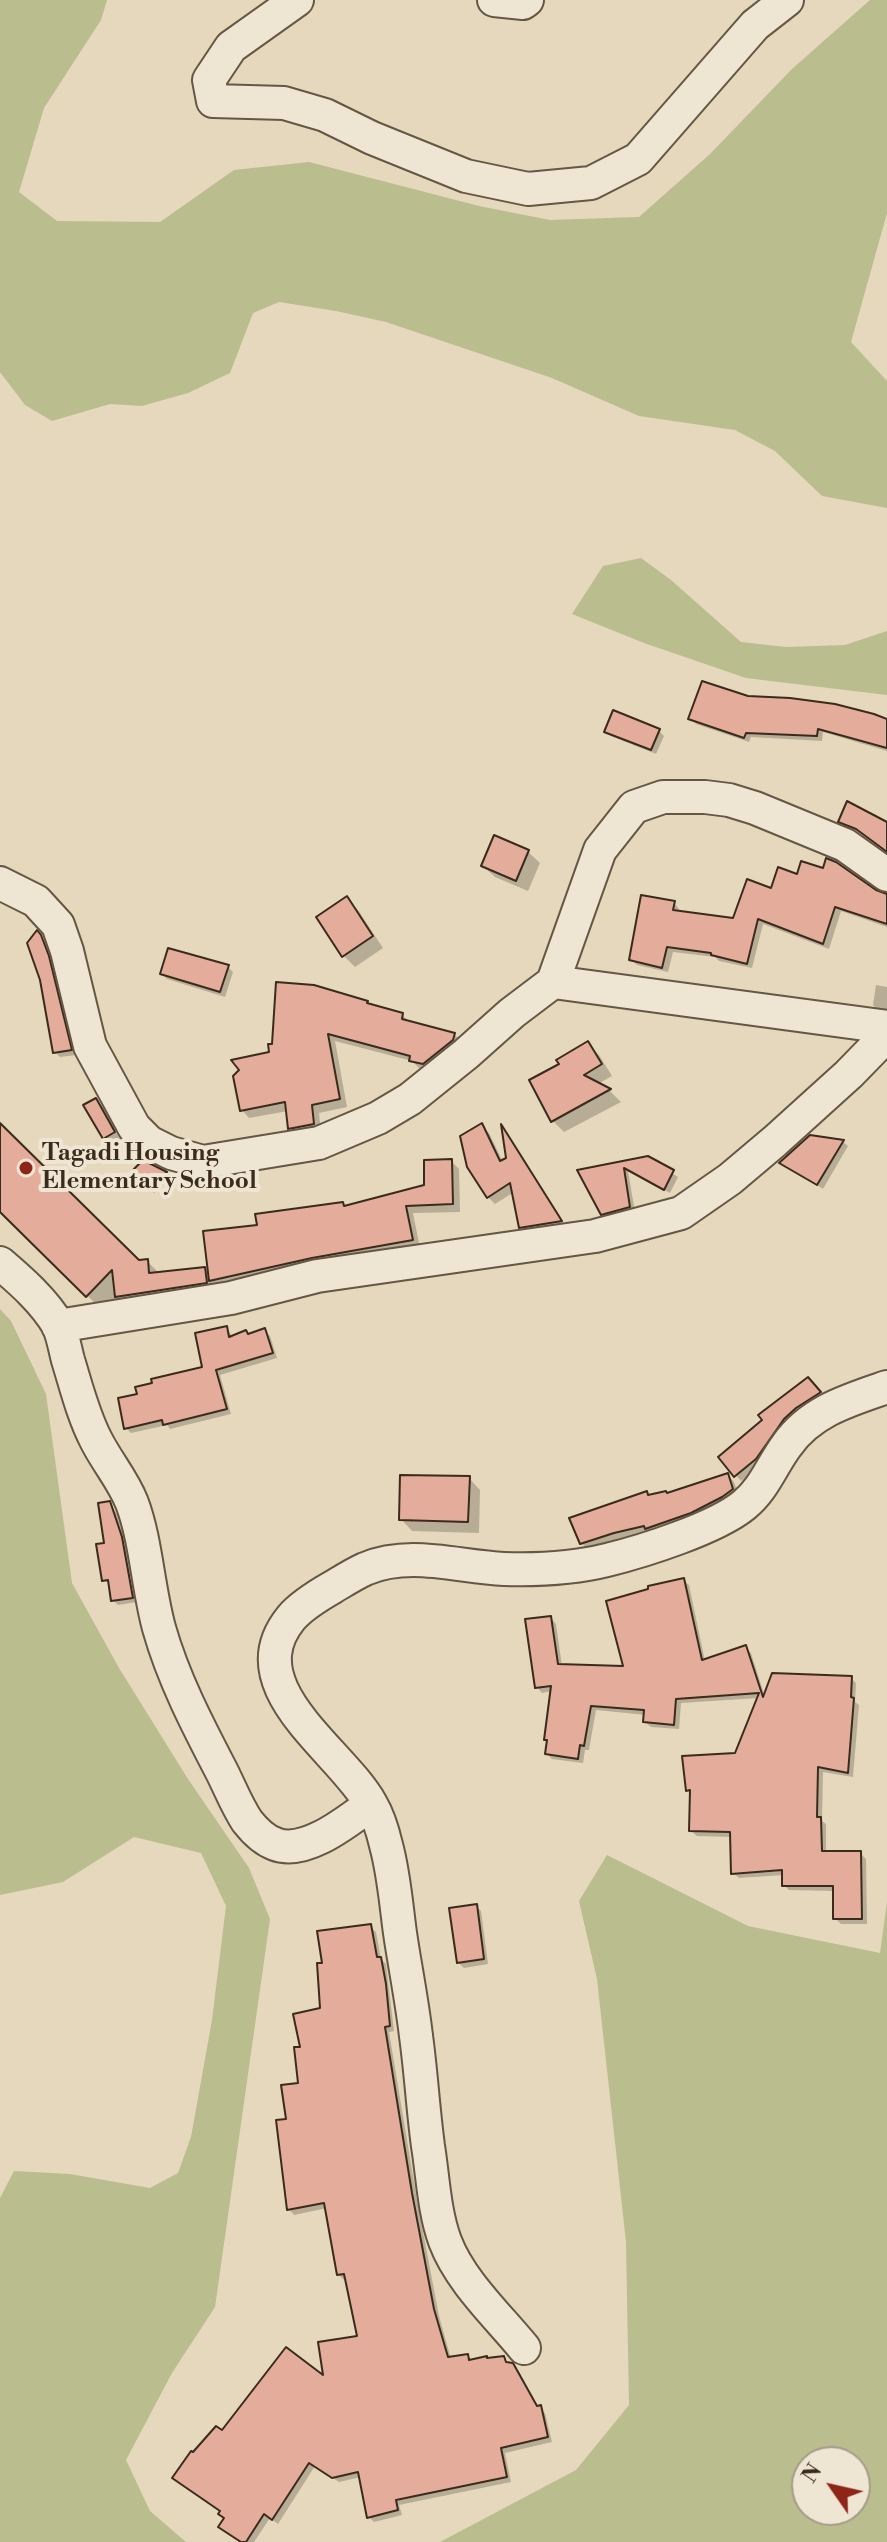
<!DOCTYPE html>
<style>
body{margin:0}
#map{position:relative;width:887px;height:2542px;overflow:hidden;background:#e5d8bc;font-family:"Libre Bodoni",serif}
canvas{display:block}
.north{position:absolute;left:791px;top:2446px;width:80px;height:80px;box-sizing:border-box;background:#eee6d3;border:2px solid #a69b8a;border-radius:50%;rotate:304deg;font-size:22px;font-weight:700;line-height:32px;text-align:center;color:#3b2b1c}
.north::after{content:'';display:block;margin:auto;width:28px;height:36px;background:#8f2418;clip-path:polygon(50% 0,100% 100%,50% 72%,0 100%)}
</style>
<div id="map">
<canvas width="887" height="2542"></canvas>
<div class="north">N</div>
</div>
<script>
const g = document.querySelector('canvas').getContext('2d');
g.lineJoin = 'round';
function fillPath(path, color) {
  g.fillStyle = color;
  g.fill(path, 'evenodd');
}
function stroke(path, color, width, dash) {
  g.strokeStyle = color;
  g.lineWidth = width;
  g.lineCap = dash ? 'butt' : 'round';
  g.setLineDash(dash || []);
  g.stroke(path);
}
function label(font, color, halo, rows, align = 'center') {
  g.font = font + ' "Libre Bodoni",serif';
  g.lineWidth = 8;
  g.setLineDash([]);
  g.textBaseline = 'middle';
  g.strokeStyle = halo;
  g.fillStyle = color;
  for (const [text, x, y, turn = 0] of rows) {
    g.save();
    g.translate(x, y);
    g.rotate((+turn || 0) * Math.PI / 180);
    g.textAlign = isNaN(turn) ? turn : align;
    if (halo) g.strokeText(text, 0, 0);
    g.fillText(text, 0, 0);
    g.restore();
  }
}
const green = new Path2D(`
 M0,0H107L101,20L44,108L19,192L57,221L160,222L234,170L309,162L479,206L550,220L639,217L710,154L792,69L870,0H887V213L851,342L887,381V508L822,496L775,451L735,430L639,416L552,378L386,322L336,311L279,302L253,313L230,373L188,393L142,406L110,404L52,421L25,405L0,372Z
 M641,558L671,580L741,642L786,647L845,645L887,631V695L746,678L644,643L572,614L603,566Z
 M0,1309L11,1321L46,1394L72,1583L119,1668L188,1779L249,1868L270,1919L215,2307L172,2373L126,2460L150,2511L186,2542H0V2198L14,2171L70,2174L150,2188L178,2173L191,2137L212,2020L226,1906L201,1853L134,1837L63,1882L0,1895Z
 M607,1855L748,1926L880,1953L887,1902V2542H440L576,2470L629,2405L626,2242L597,1979L579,1901ZM807,2462H855V2510H807Z`);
const shadow = new Path2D(`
 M747,698L887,720V751L823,732L822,741L751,737L749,742L696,724L691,718Z
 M606,731H659L664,736L656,754L611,736Z
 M495,838L528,852L540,863L528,891L495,877L483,866Z
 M799,876L887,896V927L841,911L829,949L763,924L752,968L719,961L715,957L673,952L668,972L637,965L631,959L674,903L679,909V913L734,920L772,891Z
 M347,899L358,910L383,948L355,967L344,956Z
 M37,933L46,942L76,1055L60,1057L55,1052Z
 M228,967L233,972L225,997L167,979L162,974Z
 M876,985L887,987V1011L878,1010L873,1005Z
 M402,1015L411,1023L454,1034L462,1042L431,1071L419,1068L412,1061L335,1041L347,1107L319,1113L321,1132L298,1136L290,1128L288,1111L249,1118L242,1110L271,1054L270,1046Z
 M588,1044L599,1055L612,1076L598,1084L610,1091L621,1102L564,1132L553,1121L561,1064Z
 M96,1100L107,1111L125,1144L116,1150L105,1138L86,1106Z
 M0,1126L138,1262L147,1261L160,1274L204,1269L211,1276L260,1226L342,1204L345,1207L426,1186L451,1161L459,1169L460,1212L413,1213L420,1248L107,1315L0,1209Z
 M482,1126L489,1133L503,1162L508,1159L504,1130L508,1134L567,1228L528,1234L520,1227L514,1192L495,1204L488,1197Z
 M811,1137L843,1142L848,1146L823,1189L782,1163Z
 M647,1158L678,1177L670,1193L628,1171L635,1212L608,1219L602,1214L580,1171Z
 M134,1172L165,1173L170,1178L154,1193Z
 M227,1328L233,1338L265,1331L270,1336L277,1358L220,1375L231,1414L170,1429L167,1425L131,1433L126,1428L139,1396L204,1368Z
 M813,1385L824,1398L761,1464L741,1481L721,1457Z
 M728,1475L734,1482L739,1496L651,1532L588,1549L581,1543L668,1495Z
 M469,1478L480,1490L479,1533L412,1531L401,1519Z
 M110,1503L119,1517L127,1544L137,1602L118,1605L113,1600L110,1585L104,1580Z
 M683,1580L689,1585L705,1661L745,1647L751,1653L765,1697L851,1678L856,1683L855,1702L859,1705L853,1777L823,1772L822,1821L826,1824V1853H860L866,1859L867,1924H841L835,1918V1891L789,1890L784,1885V1875L739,1878L733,1873L732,1837L697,1836L691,1831L692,1794L688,1790L737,1754L759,1698L681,1703L679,1729L651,1727L645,1722L646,1715L596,1710L589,1750H585L583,1763L552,1759L547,1754L549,1742L546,1739L552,1691L542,1693L537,1687L551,1618L556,1624L562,1666L626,1668Z
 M476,1906L481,1911L488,1964L464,1968L458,1962Z
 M370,1927L376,1932L381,1959L386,1964L394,2031L389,2032L417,2200L439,2316L451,2359L467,2356L472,2361L504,2359L512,2365L518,2370L538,2408L545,2413L552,2442L505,2453L511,2482L399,2505L402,2515L374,2522L369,2517L361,2477L339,2482L315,2466L278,2524L270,2518L254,2542H241L226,2519L222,2433L326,2380L359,2338L347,2279L344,2280L338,2274L327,2208L294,2215L289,2209V2121L300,2084L302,2048L323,2010L325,1964Z`);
const building = new Path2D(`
 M702,681L748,696L790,698L835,704L874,714L887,719V748L818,729L817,736L746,733L744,738L688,719Z
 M613,710L660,729L651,750L604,732Z
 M847,801L887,822V852L856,829L838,822Z
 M494,835L529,850L516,881L481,866Z
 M826,858L836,862L876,890L887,894V924L835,907L823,944L758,919L747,964L711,955V953L667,947L662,968L629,960L641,895L675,901L673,910L733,918L747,879L771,888L778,867L797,874L801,861L823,868Z
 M347,896L373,936L342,957L316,917Z
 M37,930L41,935L49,956L72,1050L53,1053L40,980L27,943Z
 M168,948L229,965L220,992L160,974Z
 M276,982L314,985L368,1001L367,1003L403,1013L402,1019L455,1033L453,1040L423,1064L409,1061L410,1056L328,1034L340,1099L312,1105L314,1124L288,1129L285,1102L240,1111L233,1076L239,1070L231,1060L269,1052L268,1044H272Z
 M588,1041L602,1064L584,1075L611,1089L551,1122L529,1080L559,1064L556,1060Z
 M96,1098L115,1132L103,1139L83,1105Z
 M0,1123L139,1260L148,1259L149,1273L205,1267L207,1283L115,1297L112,1270L86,1297L0,1212Z
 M482,1123L500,1161L506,1158L501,1124L562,1221L519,1228L510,1183L487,1198L467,1167L460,1136Z
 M810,1135L844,1140L817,1185L779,1163Z
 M648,1156L674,1170L664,1190L624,1168L630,1207L601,1215L577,1170Z
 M452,1159L453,1204L406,1206L413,1240L312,1258L209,1281L203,1231L257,1225L255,1214L343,1202L344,1206L424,1185V1160Z
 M143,1160L167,1172L147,1190L131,1172Z
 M227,1326L229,1337L246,1330L248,1334L265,1328L273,1353L216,1370L227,1409L163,1425L162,1420L124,1429L118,1398L137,1394L135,1387L152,1383L151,1379L202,1367L195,1333Z
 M808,1377L821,1392L796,1408L784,1419L756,1459L734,1477L718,1457L762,1420L758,1415Z
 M728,1473L733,1489L722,1497L691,1513L645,1529L644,1526L614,1533L580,1544L569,1518L647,1491L648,1495L666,1491L667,1493Z
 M400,1475L470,1476L468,1522L399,1520Z
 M110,1501L122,1537L133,1598L111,1601L108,1580L102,1581L96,1544L104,1543L98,1503Z
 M684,1578L702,1660L746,1645L763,1697L772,1673L852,1676L851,1697L854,1698L848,1773L818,1767L817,1817H821L822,1851H861L862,1919H833V1886H782V1870L731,1874L730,1832L689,1831L690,1790L686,1791L682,1756L735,1753L759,1693L676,1699L674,1725L643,1722L644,1710L591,1706L584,1746L580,1745L578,1759L545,1754L547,1740H544L551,1686L535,1688L525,1619L551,1616L558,1664L623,1666L606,1601L648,1589V1586Z
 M477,1904L484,1959L457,1963L449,1908Z
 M371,1924L377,1957H381L386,1984L390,2026L385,2027L412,2193L434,2309L448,2357L468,2354L469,2360L487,2356V2358L504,2356L506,2362L513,2363L537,2406L541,2405L548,2437L501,2448L507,2477L396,2500L398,2510L367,2518L358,2472L332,2478L309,2463L272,2520L264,2514L246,2542H241L218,2527L224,2518L218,2514L220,2511L172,2478L191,2451L193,2452L216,2426L222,2430L286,2347L323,2375L318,2342L357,2336L344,2274L337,2275L324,2203L287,2210L276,2120L286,2119L281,2085L298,2083L294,2047H300L293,2014L320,2008L317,1963H322L317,1931Z`);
const minor = new Path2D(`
 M297,0L231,47L209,80L213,101L284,103L325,115L372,138L466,176L528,189L591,183L638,159L755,25L787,0
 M494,0L523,3L527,0
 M0,883L36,901L58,925L67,951L90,1046L134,1127L149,1142L171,1153L203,1162L319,1143L378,1118L410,1099L466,1054L512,1013L553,982L600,850L634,807L663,797H705L729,800L755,808L845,845L887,875
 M553,982L887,1027
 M0,1263C21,1281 44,1301 58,1325C63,1335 65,1349 68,1360C76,1386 83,1415 96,1440C107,1462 123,1480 132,1503C146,1540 148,1588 159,1628C173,1678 198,1726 222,1772C230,1788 237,1806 247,1821C254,1830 264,1840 275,1844C305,1856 348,1821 371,1804
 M58,1326L231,1298L317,1276L595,1236L681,1213L730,1179L775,1141L849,1074L887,1035
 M524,2348C497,2315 460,2281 445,2241C434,2211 433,2177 428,2146C423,2109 421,2072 416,2036C412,2001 405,1967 400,1933C396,1904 394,1874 386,1845C383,1832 378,1816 371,1804C340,1749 235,1687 291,1618C301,1606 319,1595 333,1587C343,1581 354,1574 365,1569C410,1550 458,1567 504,1569C537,1570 575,1568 607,1560C644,1551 716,1528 744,1505C764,1489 772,1465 787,1445C811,1411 849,1400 887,1387`);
const markers = [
 [26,1168,8,"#8f2418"]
];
const poiNames = [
 ["Tagadi Housing",42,1154],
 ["Elementary School",42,1182]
];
fillPath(green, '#babd8d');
fillPath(shadow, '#0003');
fillPath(building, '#e4ac9b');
stroke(building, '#3b2b1c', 2);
stroke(minor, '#665644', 36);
stroke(minor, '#eee6d3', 32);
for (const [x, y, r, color] of markers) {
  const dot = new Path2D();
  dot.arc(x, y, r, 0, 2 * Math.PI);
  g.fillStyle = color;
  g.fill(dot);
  stroke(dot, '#eee6d3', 3);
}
label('bold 24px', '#3b2b1c', '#eee6d3', poiNames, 'left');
</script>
